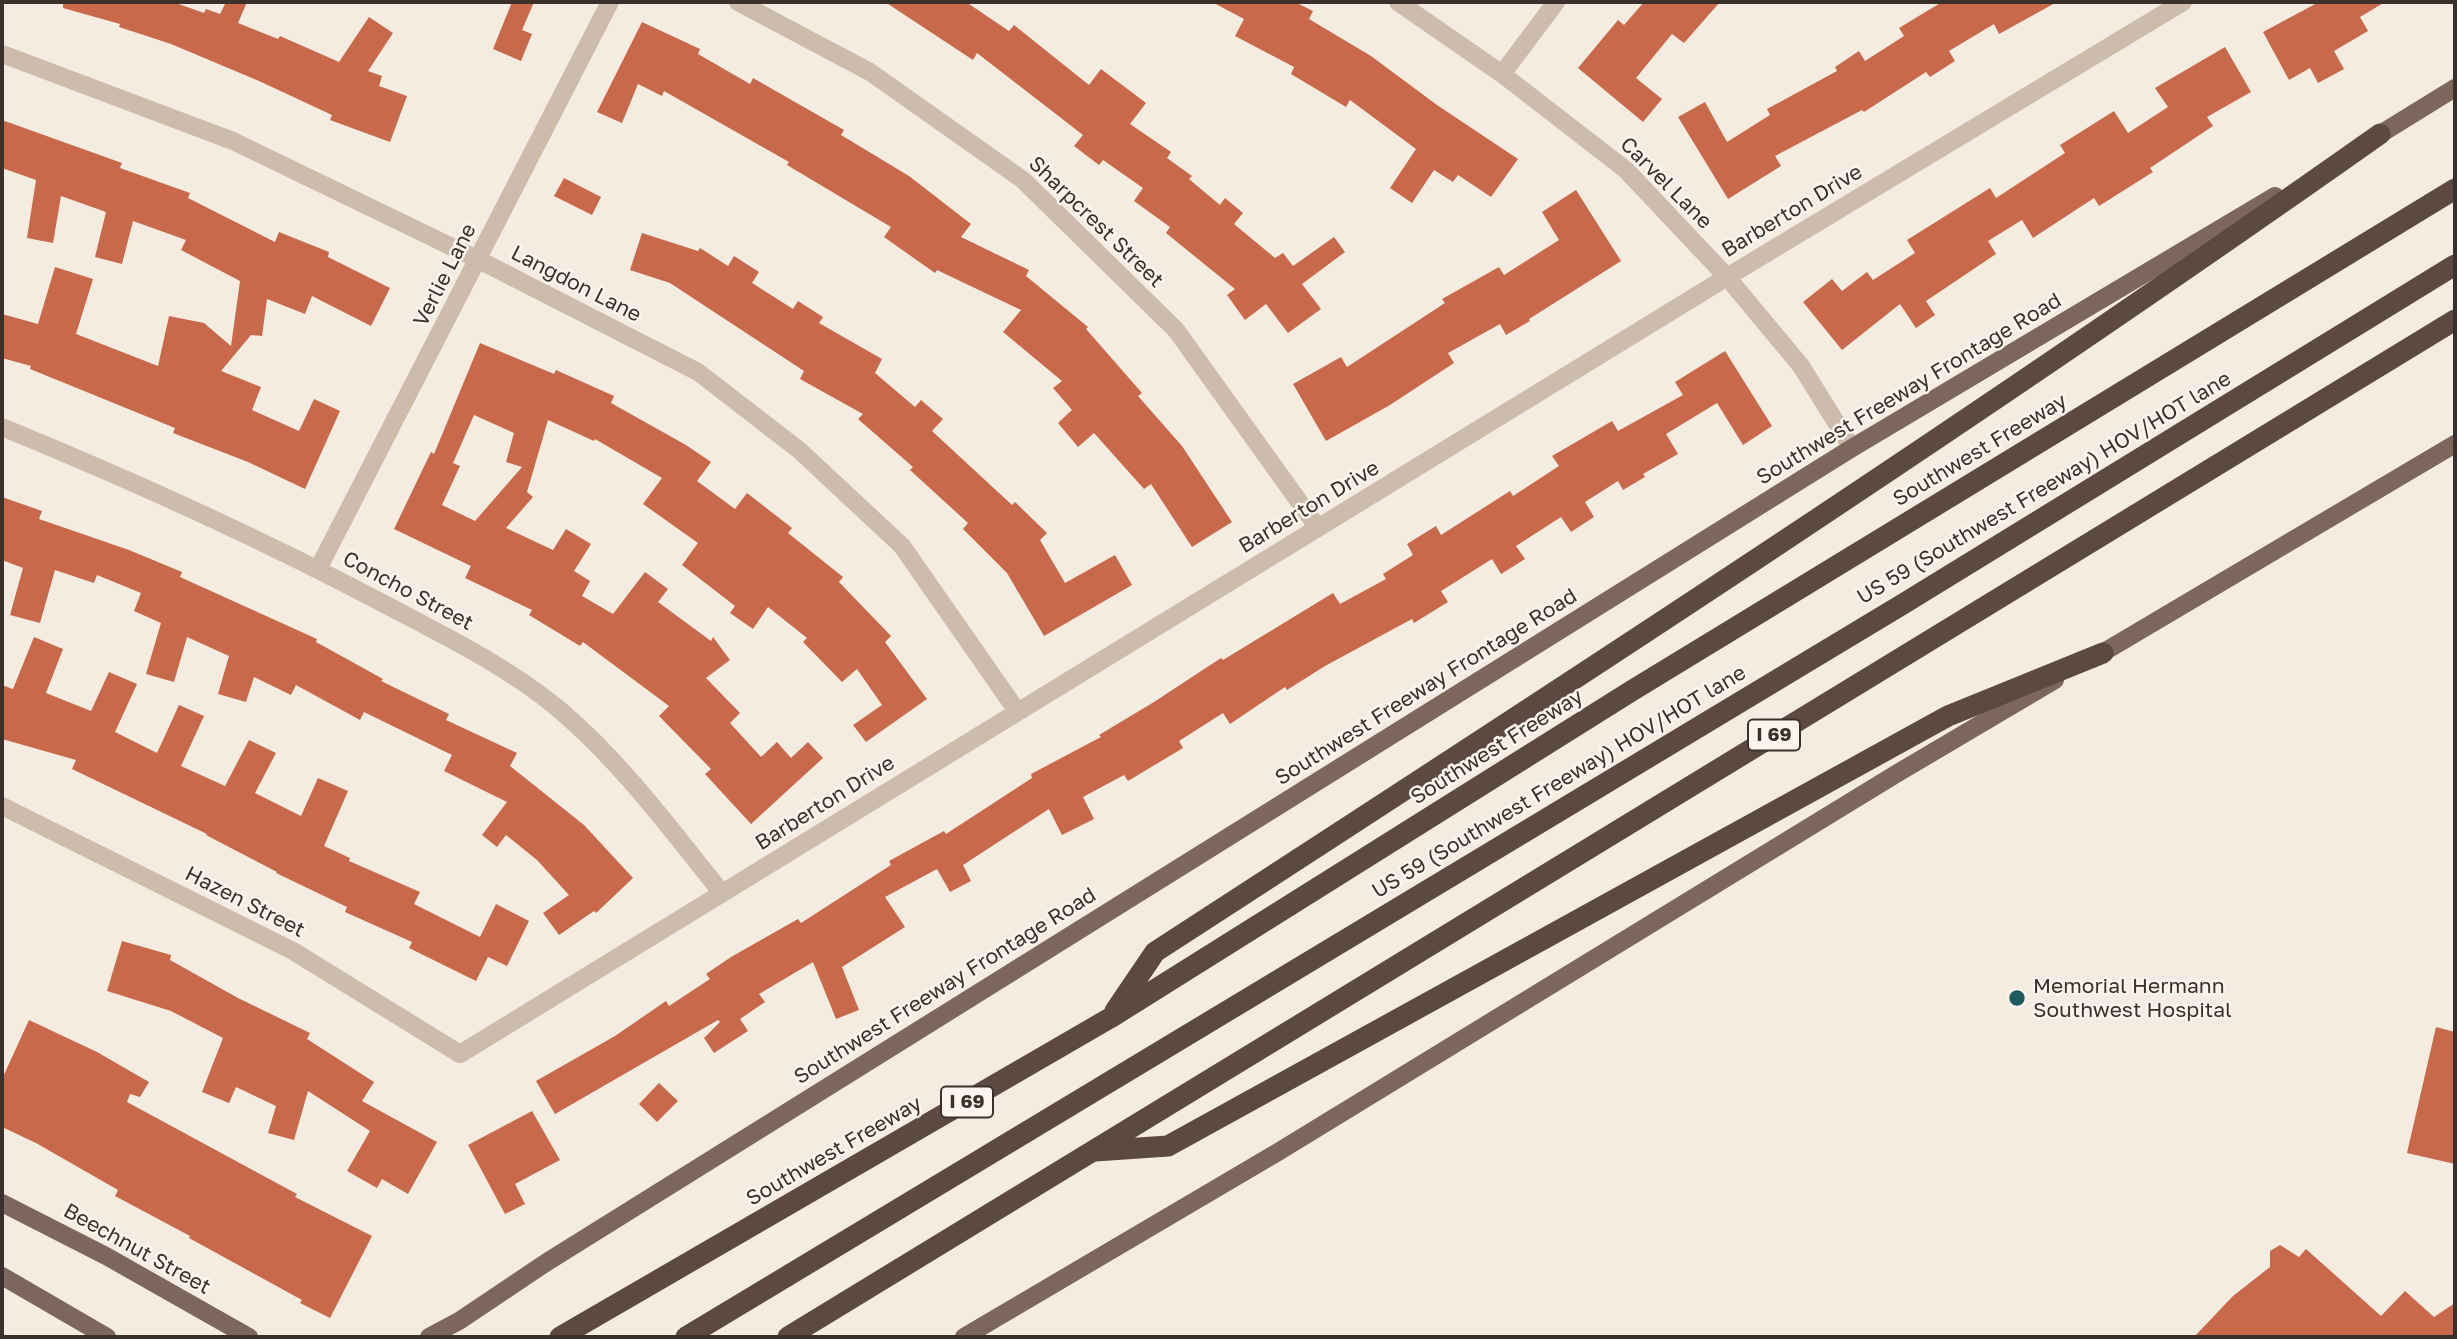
<!DOCTYPE html>
<style>
body{margin:0}
#map{position:relative;width:2457px;height:1339px;overflow:hidden;background:#f4ebe1;font-family:"Golos Text",sans-serif}
canvas{display:block}
.frame{position:absolute;inset:0;border:4px solid #3b302b;pointer-events:none}
</style>
<div id="map">
<canvas width="2457" height="1339"></canvas>
<div class="frame"></div>
</div>
<script>
const g = document.querySelector('canvas').getContext('2d');
g.lineJoin = 'round';
function fillPath(path, color) {
  g.fillStyle = color;
  g.fill(path, 'evenodd');
}
function stroke(path, color, width, dash) {
  g.strokeStyle = color;
  g.lineWidth = width;
  g.lineCap = dash ? 'butt' : 'round';
  g.setLineDash(dash || []);
  g.stroke(path);
}
function label(font, color, halo, rows, align = 'center') {
  g.font = font + ' "Golos Text",sans-serif';
  g.lineWidth = 5;
  g.setLineDash([]);
  g.textBaseline = 'middle';
  g.strokeStyle = halo;
  g.fillStyle = color;
  for (const [text, x, y, turn = 0] of rows) {
    g.save();
    g.translate(x, y);
    g.rotate((+turn || 0) * Math.PI / 180);
    g.textAlign = isNaN(turn) ? turn : align;
    if (halo) g.strokeText(text, 0, 0);
    g.fillText(text, 0, 0);
    g.restore();
  }
}
const building = new Path2D(`
 M63,2H173L204,13L206,9L220,14L226,2H247L238,23L278,39L280,36L339,62L369,17L393,33L368,71L382,76L379,86L407,96L390,142L330,120L332,115L259,81L171,44L119,27L120,24L63,8Z
 M512,2H534L522,30L532,34L521,61L493,49Z
 M885,2H966L1009,31L1014,25L1089,85L1101,69L1146,103L1130,124L1171,152L1167,158L1192,176L1189,179L1220,205L1225,198L1243,213L1234,224L1275,258L1283,253L1293,266L1334,237L1345,252L1302,284L1321,309L1288,333L1266,304L1245,320L1227,295L1235,289L1166,233L1170,227L1134,201L1143,188L1103,160L1099,165L1074,146L1083,135L977,53L973,60Z
 M1212,2H1295L1313,11L1309,19L1371,56L1437,105L1518,159L1491,197L1458,175L1453,182L1434,170L1412,203L1390,188L1416,149L1350,100L1346,107L1291,74L1294,67L1235,36L1244,19Z
 M1644,2H1720L1684,43L1672,34L1636,78L1662,99L1643,122L1578,68L1618,20L1624,25Z
 M1942,2H2057L1999,34L1994,24L1949,51L1955,61L1930,77L1926,72L1864,112L1862,110L1775,156L1781,166L1728,199L1678,117L1705,102L1727,142L1770,115L1767,109L1837,71L1835,67L1859,51L1865,61L1904,36L1899,28Z
 M2319,2H2385L2360,17L2368,31L2334,51L2344,69L2318,83L2310,68L2289,80L2263,32Z
 M642,22L700,49L698,54L750,84L753,78L844,130L841,135L909,176L971,224L961,237L1029,270L1026,276L1088,327L1086,329L1142,393L1138,396L1182,446L1232,522L1192,547L1151,484L1144,489L1094,433L1078,447L1058,423L1072,410L1053,388L1062,381L1003,332L1021,310L937,270L935,273L884,237L891,227L787,165L789,162L664,91L662,96L638,84L622,123L597,112Z
 M2225,47L2251,92L2207,117L2213,126L2150,168L2153,172L2099,206L2094,198L2033,238L2022,220L1988,241L1996,254L1926,301L1935,315L1916,328L1900,304L1842,350L1803,302L1832,279L1842,291L1867,272L1873,280L1915,253L1907,240L1990,188L1996,198L2065,153L2060,145L2114,111L2128,133L2168,107L2155,88Z
 M2,120L122,163L120,168L190,193L188,198L275,242L279,232L329,252L328,257L390,288L371,326L312,296L305,314L267,299L262,336L251,335L221,371L261,387L252,410L299,431L314,399L340,411L305,489L248,462L173,433L175,428L30,369L31,366L2,358V314L38,324L55,267L93,279L76,334L158,366L169,316L204,323L231,346L240,281L181,250L186,240L133,221L122,264L95,257L106,212L61,196L53,243L27,238L36,180L2,168Z
 M564,178L601,197L592,215L554,196Z
 M1576,190L1621,261L1529,319L1530,321L1506,335L1500,324L1448,353L1454,363L1390,405L1326,441L1293,384L1341,357L1347,367L1445,303L1442,299L1499,267L1504,275L1559,240L1542,212Z
 M642,233L698,251L700,248L728,266L734,256L759,272L752,283L793,309L798,301L823,317L819,323L882,359L875,373L915,407L921,400L943,419L932,431L1012,505L1015,502L1047,533L1040,540L1065,583L1115,555L1132,585L1044,636L1007,573L963,529L968,523L910,470L913,467L858,419L863,414L800,379L804,371L670,283L630,270Z
 M480,343L554,374L556,370L614,396L611,403L686,445L711,462L697,481L735,509L747,493L792,528L788,533L843,577L839,582L891,636L885,642L927,699L866,742L853,725L882,705L857,669L842,682L803,642L807,638L768,607L753,629L730,613L735,606L682,565L698,543L643,504L662,478L595,439L594,441L548,420L527,492L533,497L506,528L553,550L566,529L591,544L574,571L590,581L582,596L613,614L645,572L668,589L658,602L711,641L713,637L730,660L706,678L740,713L730,723L761,757L777,742L791,758L808,742L823,758L751,824L705,774L711,769L659,716L669,706L583,642L580,646L529,615L532,610L465,578L471,566L394,529L431,452L434,454ZM474,415L514,433L506,462L522,467L475,521L442,505L460,466L453,463Z
 M1725,351L1772,426L1743,445L1717,403L1666,434L1678,454L1643,474L1645,477L1623,490L1618,481L1585,502L1594,517L1571,532L1561,517L1516,546L1525,559L1501,574L1492,559L1441,591L1448,602L1414,623L1412,619L1325,666L1287,690L1285,687L1230,724L1223,713L1179,741L1183,748L1128,781L1124,775L1083,797L1094,819L1062,835L1049,809L963,865L971,881L950,892L937,869L885,897L905,927L842,967L859,1010L836,1019L813,962L759,994L765,1002L740,1019L748,1031L714,1053L704,1038L720,1022L718,1020L555,1114L536,1081L615,1036L666,1001L669,1006L710,979L706,974L731,957L798,919L801,923L891,865L889,861L944,831L946,834L1032,778L1031,774L1101,737L1099,735L1154,702L1221,658L1223,660L1333,593L1340,604L1386,579L1383,574L1413,555L1407,544L1436,526L1441,535L1510,491L1513,496L1559,466L1552,456L1612,421L1618,431L1683,395L1675,382Z
 M2,497L42,511L39,519L129,550L182,572L180,577L317,639L316,642L383,679L381,681L449,714L446,720L517,753L510,766L584,825L633,878L596,913L594,911L559,935L543,913L569,895L537,860L506,835L497,847L482,835L507,802L444,771L452,755L364,712L360,720L296,685L291,695L254,677L246,702L218,694L229,656L187,637L174,682L146,674L161,623L134,611L141,593L97,575L94,583L55,570L40,623L10,615L23,568L2,560Z
 M34,637L63,649L46,693L91,711L109,672L137,684L115,732L157,753L179,705L204,716L181,766L225,786L249,740L276,753L255,793L301,816L318,778L348,791L324,846L350,858L349,861L420,892L414,904L480,937L496,904L529,921L507,966L488,957L476,981L409,948L412,942L345,912L347,907L276,873L277,872L206,835L207,834L72,769L76,760L2,739V685L13,689Z
 M122,941L171,955L170,960L238,998L310,1033L307,1039L374,1082L362,1101L437,1142L408,1194L382,1179L377,1188L347,1171L370,1131L308,1091L294,1140L268,1133L276,1106L236,1087L229,1103L202,1092L223,1038L171,1011L107,991Z
 M29,1020L97,1052L149,1082L140,1097L130,1094L127,1102L297,1194L295,1197L372,1236L330,1318L300,1303L302,1300L189,1238L190,1236L115,1196L118,1190L36,1143L2,1127V1079Z
 M2436,1027L2455,1032V1164L2407,1153Z
 M659,1083L678,1101L657,1122L639,1104Z
 M532,1111L560,1160L515,1184L525,1204L505,1214L468,1145Z
 M2280,1245L2299,1257L2306,1249L2381,1316L2405,1291L2434,1317L2455,1303V1337H2194L2233,1296L2270,1267V1251Z`);
const minor = new Path2D(`
 M738,2L870,72L1023,180L1176,330L1318,528
 M1398,2L1502,74L1626,170L1727,277L1801,366L1852,448
 M2,54L233,141L479,260L698,372L799,450L902,546L1017,711
 M1502,74L1556,2
 M2,427C134,481 264,540 390,607C449,638 510,668 561,711C623,764 671,830 722,893
 M318,569L610,2
 M2,806L293,951L460,1054L1727,277L2183,2`);
const major = new Path2D(`
 M2369,141L2455,88
 M2092,659L2455,444
 M2,1203L106,1256L249,1337
 M2,1276L107,1337
 M429,1337L459,1321L547,1262L1852,448L2275,196
 M964,1337L1278,1152L1896,774L2055,680`);
const highway = new Path2D(`
 M1115,1011L1155,952C1567,685 1979,417 2380,134
 M1095,1151L1168,1146L1948,716L2103,653
 M560,1337L1110,1018L1633,690L2455,189
 M686,1337L1903,604L2455,265
 M788,1337L2455,320`);
const markers = [
 [2017,998,9,"#1f5a5e"]
];
const shields = [
 [1774,735,52],
 [967,1102,52]
];
const shieldNames = [
 ["I 69",1774,735],
 ["I 69",967,1102]
];
const streetNames = [
 ["Carvel Lane",1666,183,45],
 ["Barberton Drive",1792,211,-31],
 ["Sharpcrest Street",1096,222,44],
 ["Verlie Lane",445,275,-63],
 ["Langdon Lane",576,284,27],
 ["Southwest Freeway Frontage Road",1909,389,-31],
 ["Southwest Freeway",1980,450,-31],
 ["US 59 (Southwest Freeway) HOV/HOT lane",2044,488,-31],
 ["Barberton Drive",1309,507,-31],
 ["Concho Street",408,591,28],
 ["Southwest Freeway Frontage Road",1426,687,-32],
 ["Southwest Freeway",1497,747,-32],
 ["US 59 (Southwest Freeway) HOV/HOT lane",1559,782,-31],
 ["Barberton Drive",825,803,-32],
 ["Hazen Street",245,902,27],
 ["Southwest Freeway Frontage Road",945,986,-32],
 ["Southwest Freeway",834,1151,-30],
 ["Beechnut Street",137,1249,29]
];
const poiNames = [
 ["Memorial Hermann",2033,986],
 ["Southwest Hospital",2033,1010]
];
fillPath(building, '#c8694b');
stroke(minor, '#cdbbac', 18);
stroke(major, '#7d675c', 18);
stroke(highway, '#5c4a42', 21);
for (const [x, y, r, color] of markers) {
  const dot = new Path2D();
  dot.arc(x, y, r, 0, 2 * Math.PI);
  g.fillStyle = color;
  g.fill(dot);
  stroke(dot, '#fbf5ee', 2.5);
}
for (const [x, y, w] of shields) {
  const box = new Path2D();
  box.roundRect(x - w / 2, y - 15.5, w, 31, 5);
  g.fillStyle = '#fbf5ee';
  g.fill(box);
  stroke(box, '#3b302b', 2);
}
label('bold 19px', '#3b302b', null, shieldNames);
label('21px', '#3b302b', '#fbf5ee', streetNames);
label('21px', '#3b302b', '#fbf5ee', poiNames, 'left');
</script>
